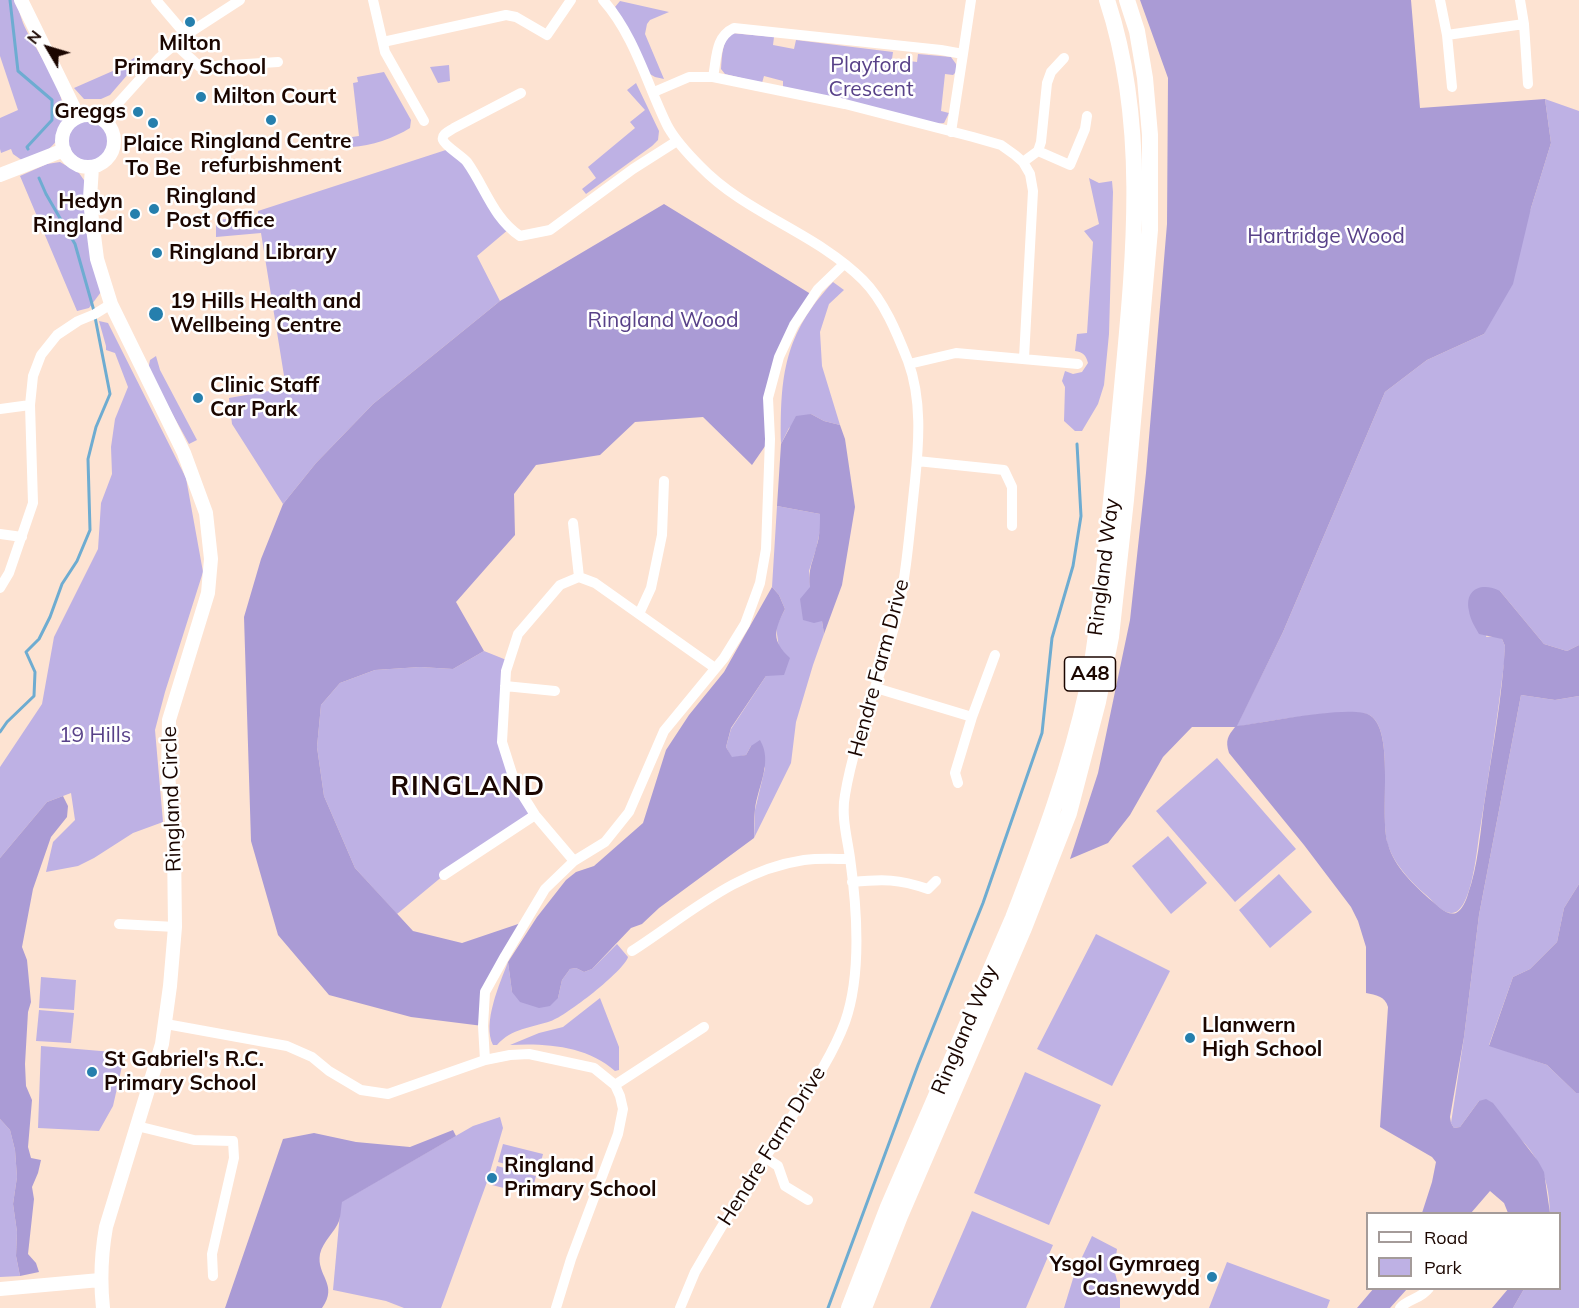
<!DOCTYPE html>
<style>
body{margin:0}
#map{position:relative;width:1579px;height:1308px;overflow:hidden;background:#fde3d2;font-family:Mulish,sans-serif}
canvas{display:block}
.legend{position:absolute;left:1366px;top:1212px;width:195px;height:78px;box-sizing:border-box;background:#fff;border:2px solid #a49b99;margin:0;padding:8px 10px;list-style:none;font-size:18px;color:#1b0600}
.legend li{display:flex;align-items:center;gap:12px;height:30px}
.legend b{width:30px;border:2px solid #a49b99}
.north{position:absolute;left:18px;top:18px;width:60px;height:60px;-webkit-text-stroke:4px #fff;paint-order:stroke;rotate:308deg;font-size:16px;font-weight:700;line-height:24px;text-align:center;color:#1b0600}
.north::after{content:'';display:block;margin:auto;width:21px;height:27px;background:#1b0600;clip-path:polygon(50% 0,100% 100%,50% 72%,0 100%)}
</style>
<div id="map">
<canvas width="1579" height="1308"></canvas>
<ul class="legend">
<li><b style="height:8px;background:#fff"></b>Road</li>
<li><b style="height:16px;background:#beb1e4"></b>Park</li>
</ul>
<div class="north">N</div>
</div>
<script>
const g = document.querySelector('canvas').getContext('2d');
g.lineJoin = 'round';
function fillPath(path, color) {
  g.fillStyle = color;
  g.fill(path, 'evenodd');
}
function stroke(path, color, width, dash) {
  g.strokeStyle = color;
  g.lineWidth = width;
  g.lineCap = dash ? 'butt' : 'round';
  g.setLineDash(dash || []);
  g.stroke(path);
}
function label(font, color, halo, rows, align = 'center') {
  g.font = font + ' Mulish,sans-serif';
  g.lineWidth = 5;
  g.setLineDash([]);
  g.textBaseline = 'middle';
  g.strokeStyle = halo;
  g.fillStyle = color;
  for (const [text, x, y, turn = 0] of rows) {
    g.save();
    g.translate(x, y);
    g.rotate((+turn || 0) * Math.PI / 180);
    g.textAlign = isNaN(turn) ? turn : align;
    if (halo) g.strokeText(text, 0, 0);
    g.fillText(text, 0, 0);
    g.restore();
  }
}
const green = new Path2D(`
 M0,0H16C18,7 20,15 23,23C38,59 93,118 45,152C39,156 30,158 23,161L13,154L11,149L1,153L0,149V118L18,110L0,56Z
 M620,1L669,12L650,20L647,24L645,34L664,79L655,77L648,73L615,7Z
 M731,33L774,37L773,45L794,49L796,40L893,52L892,59L917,62L918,54L951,57L956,64V72L953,75L945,74L941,111L949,113L944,123L935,124L783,87V81L764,76L762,83L725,74L721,69C722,56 722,42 731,33Z
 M137,56L141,59L110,95L101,99H84L74,88L115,70Z
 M449,65L450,81L438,83L430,67Z
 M384,72L411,120L410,128C394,138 371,146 352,147L345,138L359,136L353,83L358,82L357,77Z
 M636,83L659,131L658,140L652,146L586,194L582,189L596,178L588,167L635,128L630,122L645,110L627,90Z
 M1545,99L1579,111V645L1567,651L1544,644L1500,591L1486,637L1497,636L1502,639L1505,646L1504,664C1497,722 1488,779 1479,836C1477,850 1471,915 1451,913C1442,913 1433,901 1426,895C1411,882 1394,864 1388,845C1379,816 1395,733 1371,716C1358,705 1257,723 1236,727L1283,632L1385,392L1427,360L1484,334L1531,208L1551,143Z
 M68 140a21 21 0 1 1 42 0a21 21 0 1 1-42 0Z
 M452,148L509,229L477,256L500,301L373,404L316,463L283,504L232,424L229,398L286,388L261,233L216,237V220L258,216V211Z
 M60,162L79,173L86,183L101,292L89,308L77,311L20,176L47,164Z
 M1089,178L1099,183L1112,181L1113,192L1109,334L1104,385L1098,404L1082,431H1075L1064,421L1065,387L1062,381L1065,371L1073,374L1082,372L1088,363C1086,355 1083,352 1075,351L1077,334L1087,333L1093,242L1084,231L1099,224Z
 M833,282L844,290L829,304L820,332L822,366L840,425L824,421L811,414L789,428L781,444C780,376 784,334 833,282Z
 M99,321L108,323L186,478L203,572L165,692L155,730L163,822L133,833L94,858L78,866L46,872L53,842L75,820L71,793L47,802L0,858V767L42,704L54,637L98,549L101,503L112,474L111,447L115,419L128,387L115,353L106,350V346Z
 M156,356L160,370L197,440L189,444L148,370L150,360Z
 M777,506L820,514V531L816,549L809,571L810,587L822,621L824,634L813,665L796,722L791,763L754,838L755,810L765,768L751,746L746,755L732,758L726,747L731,729L766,676L779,648L776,627L785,609L779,595L772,587Z
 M484,651L509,661L502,742L535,815L444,875L397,914L355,868L324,796L317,747L321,705L340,683L375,670L420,667L453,669Z
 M1521,695L1555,700L1579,696V884L1564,908L1557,942L1530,969L1513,977L1489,1045L1547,1065L1576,1093H1579V1308H1513L1524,1289L1560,1288V1214L1550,1213C1549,1154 1519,1138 1479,1101L1460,1127L1454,1128L1451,1123L1464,1037L1479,915Z
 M1217,758L1296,849L1235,902L1156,811Z
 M1168,836L1207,883L1171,914L1132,866Z
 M1279,874L1312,912L1270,948L1239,910Z
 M1096,934L1170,971L1112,1086L1037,1049Z
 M617,944L628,957C624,971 566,1016 551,1021C531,1028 512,1028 497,1045H493C482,1023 500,983 508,962L512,992L558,998L562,980L570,969L576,968L584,972L592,969Z
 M41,977L76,980L74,1010L39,1008Z
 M600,998L619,1047V1070L615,1071C587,1046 546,1043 510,1045L539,1033L563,1027Z
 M39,1010L74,1013L71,1043L36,1041Z
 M41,1046L125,1053L113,1106L99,1131L38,1128Z
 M1025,1072L1101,1105L1049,1225L974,1193Z
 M500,1117L503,1128L487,1182L441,1308H404L386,1301L333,1290L341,1202L473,1126Z
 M0,1119L10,1130L15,1150L17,1177L13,1204L17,1232L16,1256L20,1276L0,1277Z
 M503,1144L543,1154L538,1173L498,1162Z
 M497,1166L536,1176L531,1195L492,1185Z
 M972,1211L1053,1245L1026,1308H930Z
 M1092,1236L1117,1249L1114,1269L1120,1292V1308H1064L1075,1272Z
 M1227,1262L1330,1300L1327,1308H1209Z`);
const forest = new Path2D(`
 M1140,0H1411L1420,108L1545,99L1551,143L1531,208L1513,284L1484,334L1427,360L1385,392L1283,632L1237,726C1260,724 1355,703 1371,716C1395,733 1379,816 1388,844C1394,867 1415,886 1432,901C1438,906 1447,916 1456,913C1462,910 1466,901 1468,894C1478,866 1480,834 1484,805C1492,752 1502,699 1505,646L1502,639L1479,634C1475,627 1470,619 1469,611C1464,588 1483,582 1500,591L1544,644L1567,651L1579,645V696L1555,700L1521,695L1479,915L1464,1037L1450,1117L1451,1123L1454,1128L1460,1127L1479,1101L1486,1099L1493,1103L1538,1161L1544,1172L1550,1213H1508L1504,1203L1490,1191L1471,1213H1422L1432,1182L1436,1162L1432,1157L1380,1127L1388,1007C1385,996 1376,995 1366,993V947L1358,921L1351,907L1304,845L1229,753C1225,740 1228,736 1235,727H1192L1163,757L1130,815L1108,843L1070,859L1098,773L1130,620L1146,473L1167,224L1168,78Z
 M664,204L814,296L794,325L768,398L770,439L752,465L703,417L635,422L600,455L536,465L514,494L515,535L456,602L484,651L453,669L420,667L375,670L340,683L321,705L317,747L324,796L355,868L413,931L462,943L527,921L485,992L483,1026L411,1017L329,995L278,935L251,841L244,617L261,559L283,504L316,463L373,404L500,301Z
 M811,414L824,421L840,425L845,439L855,507L842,585L824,634L822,621L814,623L803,620L800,599L810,587C808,569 812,565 816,548C820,537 820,526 820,514L777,506L781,444L796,416Z
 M772,587L779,595L785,609C774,631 771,640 790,658L784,675L766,676L731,728L726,747L732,757L746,755L751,746L760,740C773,762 758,786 755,809C754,819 754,829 754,838L659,908L642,924L631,928L592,969L584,972L576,968L570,969L562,980L558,998L550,1006L539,1008L520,1002L512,992L508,962L537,917L566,880L576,872L594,866L643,823L666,750L689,715L724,672Z
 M63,796L68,806L67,817L51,837L33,889L22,947L27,960L31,1002L28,1012L25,1064L26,1086L32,1100L28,1147L31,1158L41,1160L38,1173L32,1187L34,1199L28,1254L36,1263L39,1272L20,1276L16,1256L17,1232L13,1204L17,1177L15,1150L10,1130L0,1119V858L47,802Z
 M1579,884V1093H1576L1547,1065L1489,1046L1513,977L1530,969L1557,942L1564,908Z
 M453,1130L456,1136L342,1202C341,1207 341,1215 339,1221C335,1232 323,1241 320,1254C316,1276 339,1284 322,1308H225L283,1139L314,1133L356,1142L410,1147Z
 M1374,1288H1407V1289L1390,1308H1357Z
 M1508,1289H1524L1513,1308H1492Z`);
const stream = new Path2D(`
 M10,0L18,71L52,100V120L27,147L28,149
 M39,178L46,194L75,244L94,311
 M0,732L7,722L34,696L35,672L26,652L39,639L50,617L62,584L77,561L90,530L88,459L96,427L110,394L95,317
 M828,1308L918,1065L983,903L1042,733L1052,638L1073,566L1081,516L1077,444`);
const minor = new Path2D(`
 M156,0L186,35
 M373,0L385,52L424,121
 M603,0C635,36 647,85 668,127C676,141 688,154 700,166C746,214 815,232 863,280C884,301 897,333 908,361C922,399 919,442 915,481C910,526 907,572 897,616C882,675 855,735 845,795C841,816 847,837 850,858C857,908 862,974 845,1022C832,1057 809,1090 789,1121C762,1163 734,1205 709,1248L695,1272L680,1308
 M1440,0L1447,35L1452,87
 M1520,0L1524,24L1528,84
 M1447,35L1524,24
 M383,42L506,15L516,17L547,35L571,0
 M175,44L200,67L278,62
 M963,54L971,0
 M713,77C717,57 715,37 734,28L941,50L963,54L951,132
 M654,92L689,77H713L845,104L973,137L1001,145L1015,155L1023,162L1030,174L1033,191L1024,358
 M521,93L454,128C450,131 441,134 443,140C445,146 462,156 467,162C485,187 493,218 520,236L550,230L633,169L677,141
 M104,119L159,58L186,35L240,0
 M1038,151L1070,165L1085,129L1087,116
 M1023,162L1038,151L1041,142L1047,83L1051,72L1064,58
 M909,364L956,353L1078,364
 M0,409L30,405
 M917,461L1004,470L1012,487V526
 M573,523L579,577
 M0,534L22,537
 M0,588L9,573L33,503L30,405L33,376L41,355L57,335L78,321L95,314L111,304
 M639,614L651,588L662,535L664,481
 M505,686L555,691
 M876,688L972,717
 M958,783L955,773L972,717L995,655
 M574,861L535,815L515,783L502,742L506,671L518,634L560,585L579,577L595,583L715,668
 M444,875L535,815
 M852,882C884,879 898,879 928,889L936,881
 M119,924L175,927
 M632,951C688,915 736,870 804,860C819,858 835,859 850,859
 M166,1024L287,1046L312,1057L329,1071L361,1090L388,1094L485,1060L510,1055L529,1054L594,1068L615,1085L620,1096L623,1109L618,1134L571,1259L556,1308
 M485,1060L483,1026L485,992L505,956L545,889L574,861L605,842L629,812L664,731L724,658L745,624L760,583L766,549L770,439L768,398L779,357L794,325L818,289L844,264
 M615,1085L704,1027
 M137,1126L194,1140L233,1141L234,1158L212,1254L213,1276
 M766,1158L778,1166L785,1186L808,1200
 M1400,1308C1408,1299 1421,1299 1429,1288`);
const tertiary = new Path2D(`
 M21,0L78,116
 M62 141a26 26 0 1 1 52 0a26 26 0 1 1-52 0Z
 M92,167L90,198L92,220L97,259L111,304L184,453L206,513L211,559L208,593L169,720L168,774L174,845L175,927L170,986L162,1044L106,1227C101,1255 100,1280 103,1308
 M0,175L64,150
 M0,1289L100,1280`);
const primary = new Path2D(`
 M849,1308L888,1207L1013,918C1042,843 1070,768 1087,690C1095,653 1098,615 1103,578C1110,514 1116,451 1122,387C1134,258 1148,124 1107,0
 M864,1308L900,1216L1024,928L1069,813L1098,702L1111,637L1126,500L1150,230V135L1145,78L1137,31L1127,0`);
const markers = [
 [190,22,6,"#257fad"],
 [201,97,6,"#257fad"],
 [138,112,6,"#257fad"],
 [271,120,6,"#257fad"],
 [153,123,6,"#257fad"],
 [154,209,6,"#257fad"],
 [135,214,6,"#257fad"],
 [157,253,6,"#257fad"],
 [156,314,8,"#257fad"],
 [198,398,6,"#257fad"],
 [1190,1038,6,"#257fad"],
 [92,1072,6,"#257fad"],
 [492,1178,6,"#257fad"],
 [1212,1277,6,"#257fad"]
];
const shields = [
 [1090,674,51]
];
const shieldNames = [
 ["A48",1090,674]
];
const poiNames = [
 ["Milton",190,44,"center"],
 ["Primary School",190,68,"center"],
 ["Milton Court",213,97],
 ["Greggs",126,112,"right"],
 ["Ringland Centre",271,142,"center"],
 ["refurbishment",271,166,"center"],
 ["Plaice",153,145,"center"],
 ["To Be",153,169,"center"],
 ["Ringland",166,197],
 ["Post Office",166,221],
 ["Hedyn",123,202,"right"],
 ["Ringland",123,226,"right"],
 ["Ringland Library",169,253],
 ["19 Hills Health and",170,302],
 ["Wellbeing Centre",170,326],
 ["Clinic Staff",210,386],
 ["Car Park",210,410],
 ["Llanwern",1202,1026],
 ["High School",1202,1050],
 ["St Gabriel's R.C.",104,1060],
 ["Primary School",104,1084],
 ["Ringland",504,1166],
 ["Primary School",504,1190],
 ["Ysgol Gymraeg",1200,1265,"right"],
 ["Casnewydd",1200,1289,"right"]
];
const parkNames = [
 ["Playford",871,66],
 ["Crescent",871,90],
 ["Hartridge Wood",1326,237],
 ["Ringland Wood",663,321],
 ["19 Hills",95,736]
];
const streetNames = [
 ["Ringland Way",1104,567,-83],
 ["Hendre Farm Drive",879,668,-75],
 ["Ringland Circle",172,799,-92],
 ["Ringland Way",965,1030,-67],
 ["Hendre Farm Drive",772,1146,-58]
];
const districtNames = [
 ["RINGLAND",468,787]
];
fillPath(green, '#beb1e4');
fillPath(forest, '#aa9bd5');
stroke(stream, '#6eacd1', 3);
stroke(minor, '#fff', 10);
stroke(tertiary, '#fff', 14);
stroke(primary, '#fff', 16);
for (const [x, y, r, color] of markers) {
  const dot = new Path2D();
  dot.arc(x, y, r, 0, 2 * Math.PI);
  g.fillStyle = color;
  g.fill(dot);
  stroke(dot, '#fff', 2);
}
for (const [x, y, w] of shields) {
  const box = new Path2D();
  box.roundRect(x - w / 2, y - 17, w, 34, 4.5);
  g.fillStyle = '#fff';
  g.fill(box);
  stroke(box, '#1b0600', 1.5);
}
label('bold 20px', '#1b0600', null, shieldNames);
label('bold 21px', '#1b0600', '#fff', poiNames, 'left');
label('21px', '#584188', '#fff', parkNames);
label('21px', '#1b0600', '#fff', streetNames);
g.letterSpacing = '1.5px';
label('bold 27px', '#1b0600', '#fff', districtNames);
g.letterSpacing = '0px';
</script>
